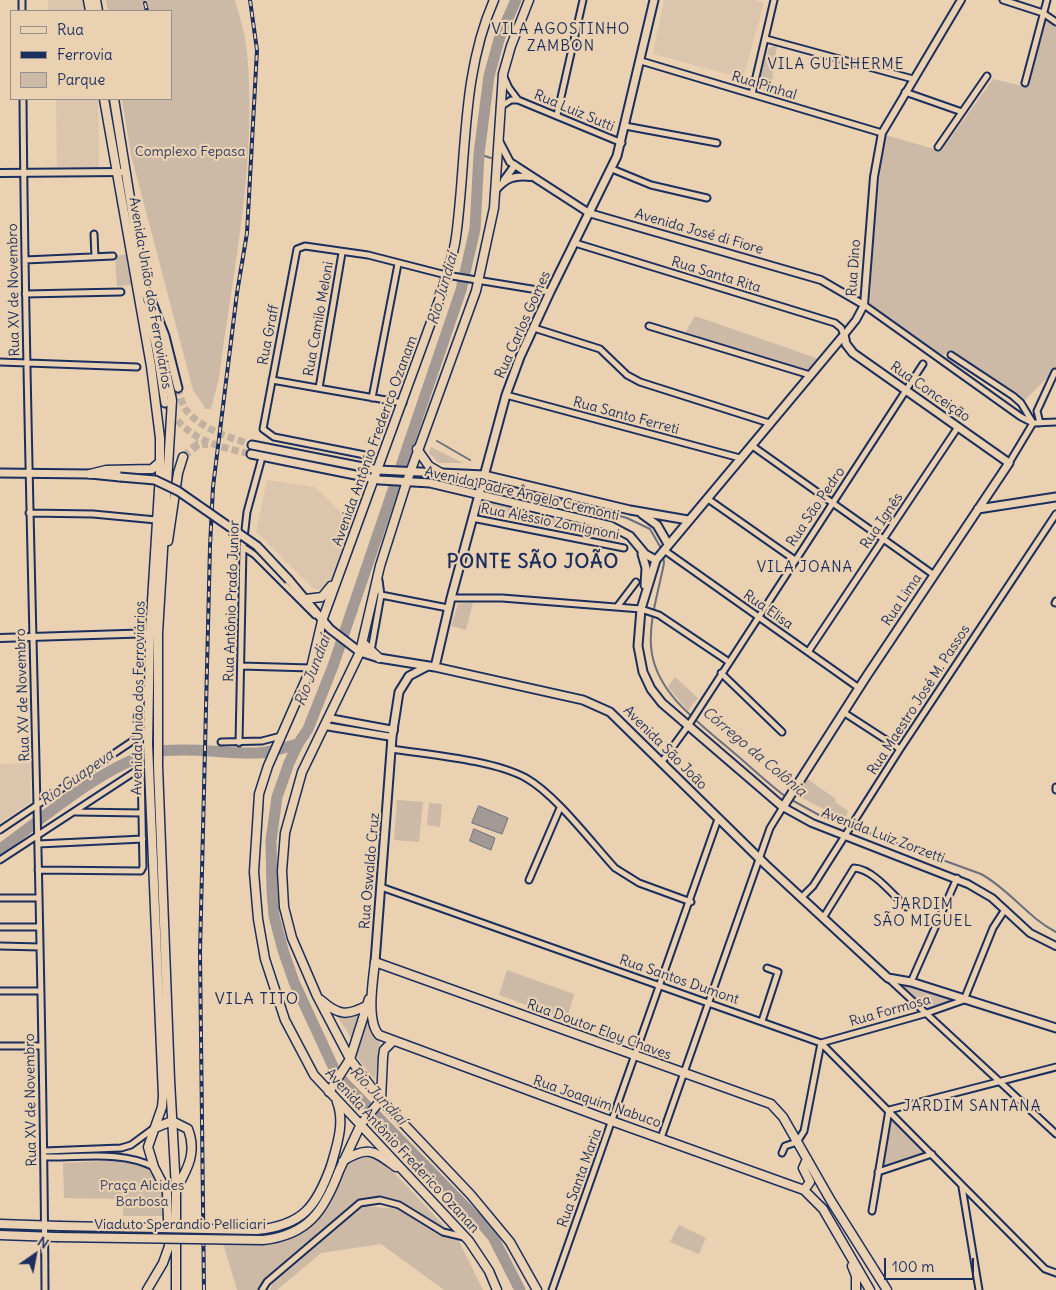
<!DOCTYPE html>
<meta charset="utf-8">
<style>
body{margin:0}
#map{position:relative;width:1056px;height:1290px;overflow:hidden;background:#ead1b2;font-family:Delius,sans-serif}
canvas{display:block}
.legend{position:absolute;left:10px;top:10px;width:162px;height:90px;box-sizing:border-box;background:#ead1b2;border:1px solid #979090;margin:0;padding:6px 9px;list-style:none;font-size:15px;color:#1b2f5e}
.legend li{display:flex;align-items:center;gap:10px;height:25px}
.legend b{width:25px;border:1px solid #979090}
.north{position:absolute;left:10px;top:1230px;width:50px;height:50px;-webkit-text-stroke:4px #ead1b2;paint-order:stroke;rotate:33deg;font-size:14px;font-weight:700;line-height:20px;text-align:center;color:#1b2f5e}
.north::after{content:'';display:block;margin:auto;width:18px;height:22px;background:#1b2f5e;clip-path:polygon(50% 0,100% 100%,50% 72%,0 100%)}
.scale{position:absolute;left:884px;top:1258px;width:90px;height:22px;box-sizing:border-box;border:2px solid #1b2f5e;border-top:0;padding-left:6px;font-size:15px;line-height:18px;white-space:nowrap;color:#1b2f5e;-webkit-text-stroke:4px #ead1b2;paint-order:stroke}
</style>
<div id="map">
<canvas width="1056" height="1290"></canvas>
<ul class="legend">
<li><b style="height:6px;background:#ead1b2"></b>Rua</li>
<li><b style="height:6px;background:#1b2f5e"></b>Ferrovia</li>
<li><b style="height:14px;background:#ccb9a6"></b>Parque</li>
</ul>
<div class="north">N</div>
<div class="scale">100 m</div>
</div>
<script>
const g = document.querySelector('canvas').getContext('2d');
g.lineJoin = 'round';
function fillPath(path, color) {
  g.fillStyle = color;
  g.fill(path, 'evenodd');
}
function stroke(path, color, width, dash) {
  g.strokeStyle = color;
  g.lineWidth = width;
  g.lineCap = dash ? 'butt' : 'round';
  g.setLineDash(dash || []);
  g.stroke(path);
}
function label(font, color, halo, rows, align = 'center') {
  g.font = font + ' Delius,sans-serif';
  g.lineWidth = 4.5;
  g.setLineDash([]);
  g.textBaseline = 'middle';
  g.strokeStyle = halo;
  g.fillStyle = color;
  for (const [text, x, y, turn = 0] of rows) {
    g.save();
    g.translate(x, y);
    g.rotate((+turn || 0) * Math.PI / 180);
    g.textAlign = isNaN(turn) ? turn : align;
    if (halo) g.strokeText(text, 0, 0);
    g.fillText(text, 0, 0);
    g.restore();
  }
}
const built = new Path2D(`
 M48,0H84L86,11H48Z
 M664,0H754L764,3L743,78L653,54Z
 M56,99H98L99,168L57,167Z
 M267,480L315,487L353,524L330,581L319,590L313,588L256,532Z
 M30,763L31,802L0,823V764Z`);
const green = new Path2D(`
 M106,0H235C239,14 244,30 246,44C259,152 233,271 219,378L211,409H206L193,390L131,155L122,99H171V11H108Z
 M1046,19L1056,25V369L1025,400L950,351L942,356L870,304L873,232L885,135L941,151L993,79L1027,87Z
 M777,45L770,93L761,88C759,74 764,62 769,48Z
 M129,254L133,285L117,286L115,256Z
 M695,316L819,359L808,372L685,333Z
 M431,447L463,463H439L429,453Z
 M490,503L617,533L619,536L618,539H613L611,541L489,512L486,508Z
 M473,602L466,630L451,626L458,604Z
 M675,677L698,698L688,711L668,687Z
 M806,778L836,799L835,802L848,811L845,820L798,796Z
 M397,800L423,802L419,842L394,840Z
 M429,803L442,804L440,827L427,825Z
 M507,970L574,994L567,1020L499,995Z
 M905,983L956,1000L928,1009L904,987Z
 M360,1015V1017L352,1039L337,1016L348,1018Z
 M368,1016L370,1032L380,1042L375,1080L356,1056Z
 M892,1122H896L923,1150L922,1156L884,1166L882,1163Z
 M359,1153L372,1155L384,1162L448,1230L401,1202L382,1197L360,1200L267,1279L258,1290H237L223,1243H267L290,1239L302,1233L330,1204L346,1162Z
 M124,1160C156,1166 164,1186 165,1216H123V1199L64,1198L63,1163Z
 M363,1206L398,1209L439,1235L458,1239L483,1290H444L381,1244L321,1253L277,1290H270L272,1282Z
 M679,1225L706,1238L699,1254L670,1242Z`);
const water = new Path2D(`
 M479,806L508,818L502,834L472,823Z
 M474,829L495,838L491,850L470,841Z`);
const stream = new Path2D(`
 M479,154L491,158
 M437,441L470,460
 M492,481L627,518L650,529L662,550
 M663,554L664,563C659,590 649,619 651,646C654,693 701,724 733,752C751,767 767,783 786,797
 M790,799L819,815L981,874C1009,889 1027,917 1056,932`);
const river = new Path2D(`
 M516,0L500,36L489,76L479,154L475,229L461,290L333,666L308,729L298,744L289,763L277,797L271,841L272,891L274,916L283,950L294,982L337,1075L481,1223L493,1237L520,1290
 M0,849C44,818 110,759 162,751C194,747 225,754 257,753C270,753 285,747 298,744`);
const secondaryTunnel = new Path2D(`
 M178,388C180,395 182,405 186,410C202,430 230,437 252,445
 M165,403C187,440 212,445 251,454`);
const primaryTunnel = new Path2D(`
 M183,457L198,444H208`);
const minor = new Path2D(`
 M22,0V11
 M1003,0L1043,13L1056,22
 M766,39L913,79
 M641,61L882,133
 M504,77L509,88L518,100
 M1025,83L1047,0
 M905,92L962,112
 M752,94L774,0
 M23,99C26,496 43,893 45,1290
 M500,107L511,100H518L622,143
 M557,115L583,0
 M625,126L717,143
 M938,147L987,76
 M612,169L651,185L707,198
 M94,234L95,257
 M575,243L835,323L841,328L844,335
 M25,260L113,256
 M25,294L121,292
 M864,305L1021,417L1033,423L1056,422
 M649,326L810,375
 M534,328L600,349L627,375L640,382L769,423
 M951,355L1013,396L1021,403L1033,423
 M0,362L137,367
 M272,380L403,403
 M319,388L342,253
 M506,395L740,458
 M372,398L398,264
 M1040,423L1037,411L1055,372
 M751,445L934,575
 M370,456L274,437L263,429L297,249L305,246L368,255L446,275L550,292
 M1009,463L1033,423
 M708,499L795,560
 M29,513L93,514L156,520
 M472,518L624,548
 M243,547L255,555L315,615
 M664,550L859,688
 M381,595L448,608
 M451,598H502L641,609L659,615L729,662
 M1055,603L1056,601
 M617,607L636,582
 M371,651L381,595L379,580
 M808,652L958,427
 M241,666L311,668
 M721,673L782,732
 M843,712L900,749
 M221,742L262,741L281,736
 M239,743L243,547L247,512L261,461
 M392,749C431,755 493,760 526,778C556,795 591,842 615,868L639,883L691,902
 M661,763L688,726L923,364
 M1056,787V790
 M75,812L142,813
 M0,830L149,730
 M38,844L143,839
 M0,860L142,767
 M38,870L141,871L143,867L141,767
 M529,880L560,808
 M381,887L821,1043L1045,1269L1056,1273
 M0,898H39
 M801,898L813,886L900,749L1056,514
 M823,918L854,868C873,869 892,894 906,907
 M0,927H39
 M0,946L40,947
 M888,978L1056,1134
 M911,982L957,878
 M0,991H40
 M762,1021L778,972L767,968
 M821,1043L924,1014L964,1000L993,928L1004,911
 M0,1046H41
 M661,1138L770,828L783,807
 M44,1151L121,1148L131,1145L154,1128
 M782,1153L785,1146L797,1142L804,1131L821,1043
 M44,1157C80,1158 121,1150 154,1167
 M878,1172L932,1154
 M962,1187L979,1290
 M872,1211L889,1110L1056,1067
 M262,1290L267,1282L360,1203L380,1200L399,1205L443,1232L464,1237
 M552,1290L718,819`);
const tertiary = new Path2D(`
 M499,141L510,162L589,213L821,280L864,305
 M0,173L121,172
 M504,180L515,165
 M495,191C506,178 514,175 531,177
 M844,335L856,320L864,305L874,177L882,133L961,0
 M0,638L155,633
 M329,718L394,730
 M325,726L392,737
 M783,807L812,823L968,884L992,898L1030,933L1056,946`);
const secondary = new Path2D(`
 M151,300L165,336L178,388
 M141,304C157,332 159,372 165,403
 M844,335L846,344L853,353L1009,463L866,677L783,807L662,703L651,689L643,672L638,646L641,609L656,560Z
 M252,445L378,470L484,475L630,510L688,520
 M251,454L380,480L430,483L611,526L630,536L645,554L656,560
 M0,473L90,474L120,477
 M978,509L1056,497
 M642,514L657,525L668,544
 M642,554L646,568L645,585
 M289,580L330,629L360,652L379,658L435,667L583,700L610,712L766,865L888,978L911,982L1056,1028
 M435,667L451,598L506,395L520,357L550,292L617,156L654,0
 M375,962L392,737L399,692L409,676L426,667`);
const primary = new Path2D(`
 M88,0L90,11
 M96,0L98,11
 M494,0C461,75 467,157 456,237C454,255 446,274 442,292L322,621L311,668L268,766L259,794L254,872L258,919L265,959L285,1020L314,1075L469,1241L489,1271L497,1290
 M529,0L511,46L503,74L494,208L476,291L407,481L380,566L360,652L302,772L285,833L282,871L284,907L292,938L317,996L350,1059L381,1100L471,1195L510,1242L537,1290
 M104,99L151,366L160,438V474L150,633L148,744L163,1096L162,1107L148,1147L154,1167L167,1192L169,1246L163,1263L147,1290
 M114,99L144,285L160,344L172,400L158,633V766L170,1080L176,1189V1290
 M417,449L429,466L441,473
 M90,474L106,470L152,469L160,462
 M168,541L178,473L183,457
 M306,599L322,597L331,586
 M363,643L379,658
 M321,1000C339,1016 347,1016 368,1005
 M329,1092L350,1059L369,999
 M155,1128L172,1121L188,1129C197,1152 188,1168 177,1188
 M343,1161C368,1145 374,1151 396,1167
 M331,1166C337,1145 345,1123 337,1102
 M339,1171L361,1124L381,1100L383,1057L384,1050L393,1041
 M804,1190L810,1182L803,1168L807,1159
 M0,1224L59,1226
 M0,1235L56,1237
 M852,1266L856,1276V1290
 M870,1290L823,1209L804,1190L606,1119L379,1035C366,1021 373,980 375,962L771,1104L783,1117L831,1201L887,1290`);
const rail = new Path2D(`
 M145,3L147,11
 M204,1290L200,952L210,546L213,487L237,293L247,233L257,50L250,0`);
const secondaryBridge = new Path2D(`
 M120,477L155,480L178,491L257,546L289,580`);
const primaryBridge = new Path2D(`
 M59,1226L257,1230C303,1225 316,1207 331,1166
 M56,1237L263,1240C308,1235 324,1211 339,1171`);
const streetNames = [
 ["Rua Pinhal",764,86,17],
 ["Rua Luiz Sutti",574,111,23],
 ["Avenida José di Fiore",699,232,16],
 ["Rua Dino",854,268,-86],
 ["Rua Santa Rita",716,275,17],
 ["Rua XV de Novembro",14,290,-91],
 ["Avenida União dos Ferroviários",150,293,80],
 ["Rua Camilo Meloni",319,319,-80],
 ["Rua Carlos Gomes",523,325,-66],
 ["Rua Graff",269,335,-79],
 ["Rua Conceição",930,392,35],
 ["Rua Santo Ferreti",626,416,15],
 ["Avenida Antônio Frederico Ozanam",375,441,-70],
 ["Avenida Padre Ângelo Cremonti",522,494,13],
 ["Rua São Pedro",816,507,-56],
 ["Rua Ignês",882,521,-56],
 ["Rua Aléssio Zomignoni",550,522,11],
 ["Rua Lima",902,600,-56],
 ["Rua Antônio Prado Junior",232,601,-88],
 ["Rua Elisa",768,610,35],
 ["Rua XV de Novembro",23,695,-92],
 ["Avenida União dos Ferroviários",139,698,-89],
 ["Rua Maestro José M. Passos",919,700,-57],
 ["Avenida São João",665,748,45],
 ["Avenida Luiz Zorzetti",883,836,21],
 ["Rua Oswaldo Cruz",370,871,-85],
 ["Rua Santos Dumont",679,980,19],
 ["Rua Formosa",890,1011,-16],
 ["Rua Doutor Eloy Chaves",599,1030,20],
 ["Rua XV de Novembro",31,1100,-91],
 ["Rua Joaquim Nabuco",597,1102,19],
 ["Avenida Antônio Frederico Ozanan",402,1151,47],
 ["Rua Santa Maria",580,1178,-70],
 ["Viaduto Sperandio Pelliciari",180,1225]
];
const parkNames = [
 ["Complexo Fepasa",190,152],
 ["Praça Alcides",142,1186],
 ["Barbosa",142,1202]
];
const neighbourhoodNames = [
 ["VILA AGOSTINHO",561,30],
 ["ZAMBON",561,47],
 ["VILA GUILHERME",836,65],
 ["VILA JOANA",805,568],
 ["JARDIM",923,905],
 ["SÃO MIGUEL",923,922],
 ["JARDIM SANTANA",972,1107]
];
const waterNames = [
 ["Rio Jundiaí",443,289,-74],
 ["Rio Jundiaí",313,671,-69],
 ["Córrego da Colônia",754,752,40],
 ["Rio Guapeva",77,778,-35],
 ["Rio Jundiaí",378,1096,46]
];
const quarterNames = [
 ["VILA TITO",257,999]
];
const districtNames = [
 ["PONTE SÃO JOÃO",533,563]
];
fillPath(built, '#dbc5ac');
fillPath(green, '#ccb9a6');
fillPath(water, '#a39995');
stroke(water, '#6d6f7f', 1);
stroke(stream, '#6d6f7f', 2);
stroke(river, '#a39995', 11);
stroke(secondaryTunnel, '#c1b1a1', 7, [7, 3.5]);
stroke(primaryTunnel, '#c1b1a1', 8, [8, 4]);
stroke(minor, '#1b2f5e', 9);
stroke(tertiary, '#1b2f5e', 10);
stroke(secondary, '#1b2f5e', 11);
stroke(primary, '#1b2f5e', 11);
stroke(minor, '#ead1b2', 5);
stroke(tertiary, '#ead1b2', 6);
stroke(secondary, '#ead1b2', 7);
stroke(primary, '#ead1b2', 8);
stroke(rail, '#1b2f5e', 4);
stroke(rail, '#ead1b2', 2, [5.5]);
stroke(secondaryBridge, '#1b2f5e', 11, []);
stroke(primaryBridge, '#1b2f5e', 11, []);
stroke(secondaryBridge, '#ead1b2', 7);
stroke(primaryBridge, '#ead1b2', 8);
label('14px', '#1b2f5e', '#ead1b2', streetNames);
label('14px', '#364469', '#ead1b2', parkNames);
g.letterSpacing = '1px';
label('15px', '#1b2f5e', '#ead1b2', neighbourhoodNames);
g.letterSpacing = '0px';
label('italic 15px', '#364469', '#ead1b2', waterNames);
g.letterSpacing = '1px';
label('16px', '#1b2f5e', '#ead1b2', quarterNames);
g.letterSpacing = '0px';
g.letterSpacing = '1px';
label('bold 19px', '#1b2f5e', '#ead1b2', districtNames);
g.letterSpacing = '0px';
</script>
